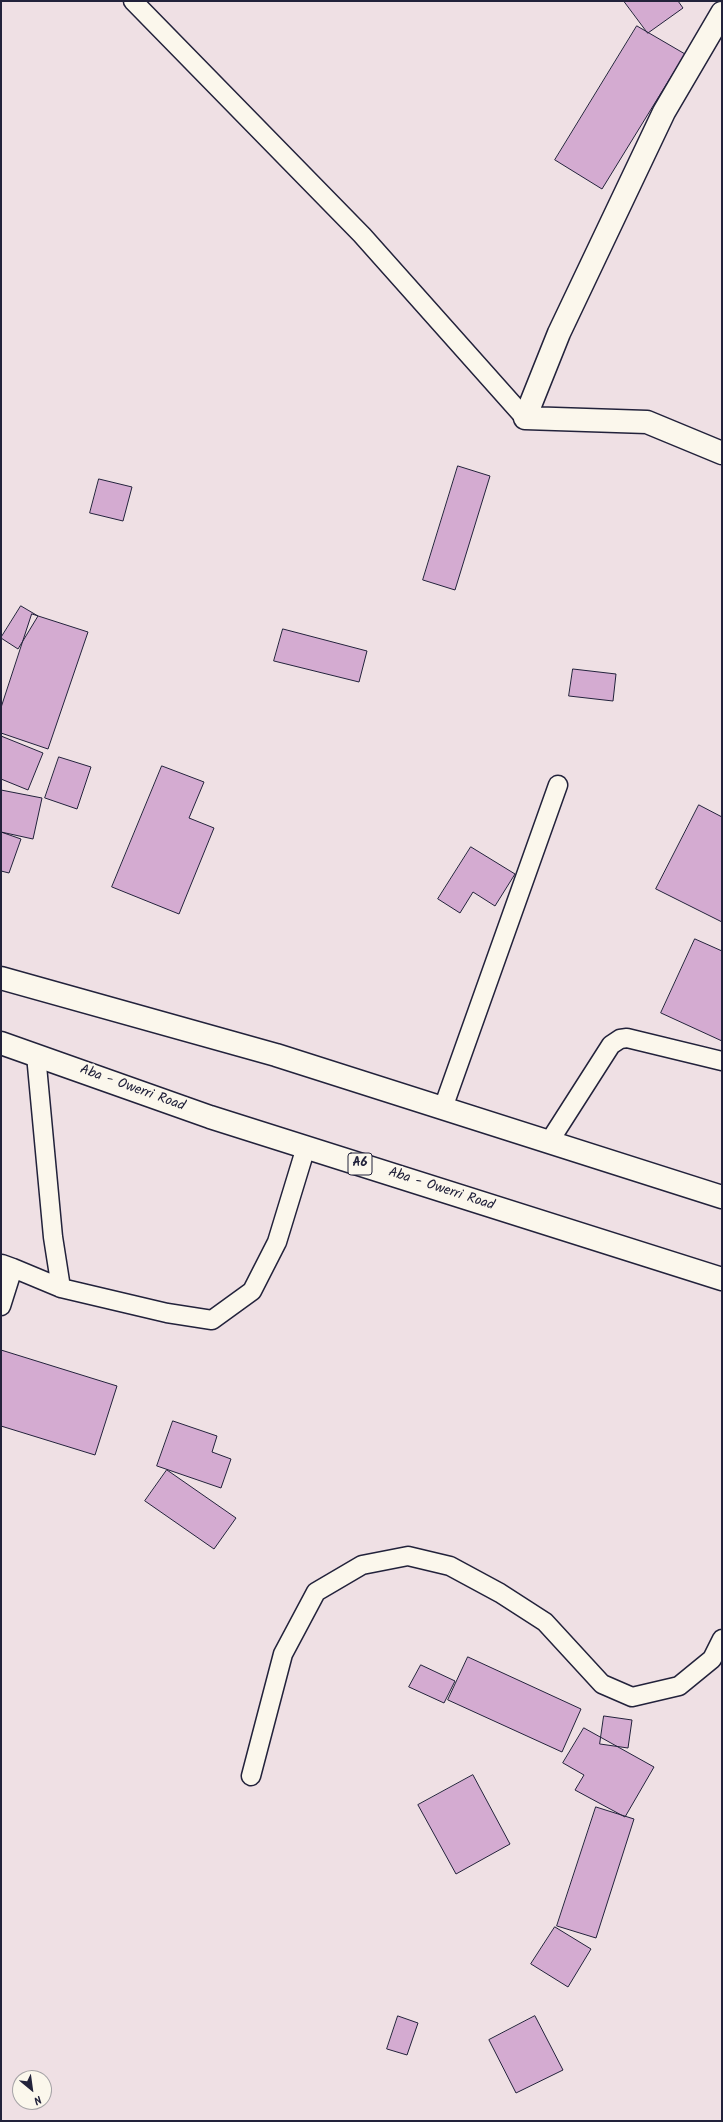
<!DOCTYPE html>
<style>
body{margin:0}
#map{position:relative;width:723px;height:2122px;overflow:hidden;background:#efe0e4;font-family:Kalam,sans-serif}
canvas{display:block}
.frame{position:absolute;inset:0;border:2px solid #22223b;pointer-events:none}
.north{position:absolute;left:12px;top:2070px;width:40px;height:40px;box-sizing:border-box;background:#fbf7ec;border:1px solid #a4a2a5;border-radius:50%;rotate:151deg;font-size:11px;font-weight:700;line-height:16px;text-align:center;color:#22223b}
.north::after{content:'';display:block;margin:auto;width:14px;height:18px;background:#22223b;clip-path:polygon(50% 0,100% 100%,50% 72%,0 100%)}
</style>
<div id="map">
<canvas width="723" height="2122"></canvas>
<div class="frame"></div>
<div class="north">N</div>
</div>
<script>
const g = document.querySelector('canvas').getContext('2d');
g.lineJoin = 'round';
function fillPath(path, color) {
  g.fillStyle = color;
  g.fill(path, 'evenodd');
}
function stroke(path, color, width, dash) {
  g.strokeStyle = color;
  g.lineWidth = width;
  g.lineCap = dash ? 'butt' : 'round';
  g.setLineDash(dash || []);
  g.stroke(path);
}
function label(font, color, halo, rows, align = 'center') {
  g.font = font + ' Kalam,sans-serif';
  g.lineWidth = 4;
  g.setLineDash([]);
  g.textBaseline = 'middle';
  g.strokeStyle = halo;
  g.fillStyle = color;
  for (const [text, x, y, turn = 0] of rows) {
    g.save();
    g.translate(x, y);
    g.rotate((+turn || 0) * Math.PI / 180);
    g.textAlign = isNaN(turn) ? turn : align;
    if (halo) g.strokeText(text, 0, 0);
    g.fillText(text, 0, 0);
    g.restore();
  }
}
const building = new Path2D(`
 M624,1H678L683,8L648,33Z
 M637,26L685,54L602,189L555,160Z
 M458,466L490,476L455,590L423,580Z
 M99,479L132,487L123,521L90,513Z
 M21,606L38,616L18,649L1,638Z
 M32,614L88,632L48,749L1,733V708Z
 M283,629L367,651L359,682L274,661Z
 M573,669L616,674L613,701L569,696Z
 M1,736L43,753L28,790L1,779Z
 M59,757L91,767L77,809L45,798Z
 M162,766L204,782L189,818L214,828L179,914L112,887Z
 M1,790L42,798L33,839L1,832Z
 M699,805L722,817V922L656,889Z
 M1,832L21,839L9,873L1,871Z
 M471,847L515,874L495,906L473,892L460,913L438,899Z
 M695,939L722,951V1041L661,1013Z
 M1,1350L117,1386L95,1455L1,1426Z
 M173,1421L217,1436L212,1452L231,1459L221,1488L157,1466Z
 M167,1470L236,1518L214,1549L145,1501Z
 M468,1657L581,1709L562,1752L448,1700Z
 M421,1665L455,1681L444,1703L409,1687Z
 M604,1716L632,1720L628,1748L600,1744Z
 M584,1728L654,1767L625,1817L575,1790L584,1775L563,1763Z
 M473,1775L510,1844L456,1874L418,1805Z
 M596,1807L634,1819L596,1938L557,1926Z
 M555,1927L591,1949L568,1987L531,1964Z
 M398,2016L418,2023L407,2055L387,2049Z
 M535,2016L563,2070L516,2093L489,2040Z`);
const service = new Path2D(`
 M133,1L362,235L525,418
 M36,1055L53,1237L61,1288L167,1313L212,1320L252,1291L277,1242L306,1147
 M443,1108L558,785
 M549,1142L611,1045L620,1039L627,1038L722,1061
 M13,1268L61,1288
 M1,1306L13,1268L2,1264
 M251,1776L283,1654L316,1592L362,1565L408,1556L450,1566L500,1593L545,1622L602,1684L632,1697L679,1686L712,1659L722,1639`);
const minor = new Path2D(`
 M722,13L664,112L559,333L525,418L647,422L722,453`);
const trunk = new Path2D(`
 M1,978L276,1055L722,1197
 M1,1043L210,1117L722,1279`);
const shields = [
 [360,1164,24]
];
const shieldNames = [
 ["A6",360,1164]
];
const streetNames = [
 ["Aba - Owerri Road",132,1089,20],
 ["Aba - Owerri Road",441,1190,18]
];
fillPath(building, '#d4abd1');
stroke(building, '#22223b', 1);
stroke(service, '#22223b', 21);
stroke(minor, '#22223b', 25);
stroke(trunk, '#22223b', 25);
stroke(service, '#fbf7ec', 18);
stroke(minor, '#fbf7ec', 22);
stroke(trunk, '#fbf7ec', 22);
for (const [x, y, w] of shields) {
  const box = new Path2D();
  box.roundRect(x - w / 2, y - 11, w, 22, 3);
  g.fillStyle = '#fbf7ec';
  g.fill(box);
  stroke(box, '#22223b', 1);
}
label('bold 13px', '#22223b', null, shieldNames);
label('14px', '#22223b', '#fbf7ec', streetNames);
</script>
